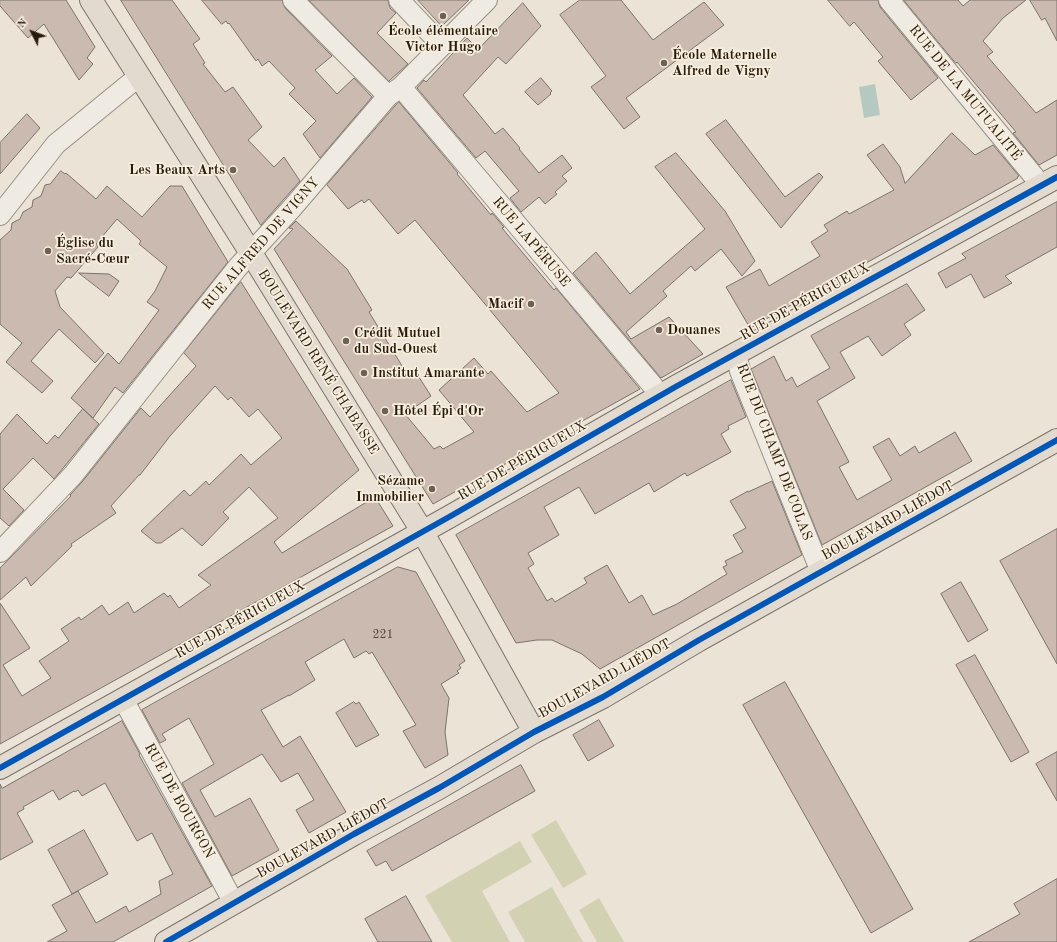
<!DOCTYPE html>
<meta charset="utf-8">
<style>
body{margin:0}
#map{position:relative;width:1057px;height:942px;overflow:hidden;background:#ebe3d5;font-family:"Old Standard TT",serif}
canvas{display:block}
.north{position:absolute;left:12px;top:12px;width:40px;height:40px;-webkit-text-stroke:3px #f8eede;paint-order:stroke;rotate:312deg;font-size:11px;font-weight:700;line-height:16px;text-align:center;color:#271b0b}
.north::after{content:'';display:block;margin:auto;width:14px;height:18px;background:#271b0b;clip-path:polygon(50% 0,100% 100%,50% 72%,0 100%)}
</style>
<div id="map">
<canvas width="1057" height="942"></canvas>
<div class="north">N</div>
</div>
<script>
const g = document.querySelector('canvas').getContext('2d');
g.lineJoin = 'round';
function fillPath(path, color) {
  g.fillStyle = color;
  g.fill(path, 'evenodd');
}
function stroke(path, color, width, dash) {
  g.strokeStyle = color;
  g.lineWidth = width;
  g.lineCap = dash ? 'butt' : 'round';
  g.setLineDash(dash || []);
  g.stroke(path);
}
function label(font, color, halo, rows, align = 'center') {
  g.font = font + ' "Old Standard TT",serif';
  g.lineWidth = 3.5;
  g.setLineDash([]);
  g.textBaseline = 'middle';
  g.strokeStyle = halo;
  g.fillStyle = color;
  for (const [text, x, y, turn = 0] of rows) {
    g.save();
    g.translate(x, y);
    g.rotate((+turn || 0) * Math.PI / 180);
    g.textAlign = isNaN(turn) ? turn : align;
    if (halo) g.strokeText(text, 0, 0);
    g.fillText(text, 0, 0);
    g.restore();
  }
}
const green = new Path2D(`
 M556,820L587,874L563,888L531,835Z
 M520,841L532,862L482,891L510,942H452L425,896Z
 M552,887L583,942H525L508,912Z
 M599,898L624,942H597L579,910Z`);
const water = new Path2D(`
 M875,84L880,115L864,118L859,87Z`);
const building = new Path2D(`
 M0,0H66L95,47L87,58L93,64L79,80L44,24L28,38L0,6Z
 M121,0H172L200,39L193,44L205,63L203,64L225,92L233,87L262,127L248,140L274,167L284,157L300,181L261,225Z
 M202,0H282L285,8L332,56L315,70L337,94L354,78L372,97L320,158L303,134L316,121L289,94L295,88L269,61L262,66L258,59L256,61L229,23L228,24L226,21L222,24Z
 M309,0H388L390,8L396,13L377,33L408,64L389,81Z
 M418,0H469L442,26Z
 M580,0H621L653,40L704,2L724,25L626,98L640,117L624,129L591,87L606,76L560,15Z
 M828,0H878L880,7L938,78L911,100L878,61L883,57L854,22L850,26Z
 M904,0H958L963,6L970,0H1026L1003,18L983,41L993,52L987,56L1036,113L1057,100V155L1039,165L1013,133L1016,132L957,62L956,63Z
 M1030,0H1057V41L1045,18L1042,20Z
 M523,3L541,26L506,64L498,57L463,95L495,134L503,128L520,148L519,149L539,173L562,155L572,168L562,176L567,181L555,192L557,194L545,204L539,197L521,212L510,198L519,191L485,151L476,158L417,88L424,80L426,82L467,38L478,49Z
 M541,78L552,91L550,93L551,94L538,105L525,92Z
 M399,102L458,173L457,174L491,215L492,213L504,227L502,228L554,290L556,288L640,389L433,504L274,249L293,229L289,228L296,221L347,269L372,310L369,312L410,379L417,374L431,396L405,414L434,449L440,446L443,449L474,432L439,390L474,358L488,374L491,371L527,412L559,393L415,220L398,234L369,199L364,203L362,200L348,209L327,185Z
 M27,114L40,128L0,174V143Z
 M726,120L785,197L819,173L823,177L781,228L706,134Z
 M952,133L975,155L993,145L1019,176L1017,177L1018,178L750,328L726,287L760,269L769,286L820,256L811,242L828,231L824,225L847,211L849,214L894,190L867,155L883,144L900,167L905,183Z
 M676,153L725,211L755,261L742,276L721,249L695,271L691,266L663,291L667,296L626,332L631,339L669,317L703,354L661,378L573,273L596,252L630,294L705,229L655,167Z
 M61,171L65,174L66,173L96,199L107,186L142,217L170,186H182L228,262L123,393L115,387L93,418L71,398L108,353L119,364L148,325L159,310L147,302L155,291L167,267L139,244L141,241L117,219L96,244L98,247L71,278L67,277L55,291L60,307L104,353L95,363L59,329L31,361L53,381L42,393L6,362L22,343L0,324V240L11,230L12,223L20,219L23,212L32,207L33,200L41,196L45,185L50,184Z
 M1057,202V247L1005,276L1012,283L984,298L971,274L946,288L938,273L966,258L962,254Z
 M79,273L109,274L119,281L109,296Z
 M241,282L359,470L274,542L282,553L375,497L393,526L0,744V603L30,648L3,665L22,696L51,678L39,661L69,641L61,629L79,617L81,620L102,605L109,615L128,602L134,613L164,593L168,597L170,595L179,608L211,585L198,575L278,518L249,487L223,512L229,518L202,546L182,528L161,543H156L141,531L184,490L190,496L206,481L209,485L241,454L251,465L282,438L258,409L249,417L231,397L228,400L215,386L170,436L140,475H139L111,506L116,513L71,544L72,546L31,586L26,577L0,600V568L71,496L70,495L82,482L141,408L150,417L196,366L184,353Z
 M907,284L925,310L904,324L911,335L882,356L868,336L840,352L855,378L817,401L849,462L839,467L857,500L892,480L873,447L889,438L900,456L915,446L919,453L955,432L972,461L822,545L751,369L774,356L786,381L792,377L797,387L830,368L811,336Z
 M731,380L746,417L728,426L729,429L721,434L731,452L687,476L685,473L654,492L649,483L595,514L579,487L544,507L559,535L528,553L534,564L528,568L547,601L552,598L555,602L587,583L584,578L607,565L629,603L642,595L653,615L677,604L727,574L723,567L727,565L725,561L743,552L733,535L746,528L730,501L748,491V492L772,481L802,555L600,669L582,654L552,640H537L516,643L456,535Z
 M83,409L99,424L64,467L54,479L33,458L3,489L24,510L9,526L0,518V434L17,414L47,444L55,435L58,438Z
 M1057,529V664L1000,561Z
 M398,567L416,572L465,661L459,665L461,668L457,671L459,673L441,684L449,698L445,732L448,755L425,768L403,731L416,725L372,652L369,654L366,651L354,658L344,639L305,662L315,680L289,696V695L261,710L283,747L300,736L346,812L309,833L296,810L314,800L298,773L281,782L262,754L200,790L215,817L250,798L279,850L232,876L182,783L214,764L189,718L162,734L166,740L160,743L142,710Z
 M961,582L988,630L968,642L941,594Z
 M975,655L1029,752L1011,762L956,665Z
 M785,682L913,909L871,933L743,705Z
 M354,702L356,704L359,702L379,735L356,747L336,713Z
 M599,720L614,746L588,761L573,735Z
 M122,721L140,754L139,755L212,886L113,942H47L67,931L52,905L78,891L96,923L126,906L129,912L161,894L159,881L173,874L152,833L137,841L105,783L82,796L78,790L75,792L74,791L59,800L53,790L23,807L24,809L17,813L33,842L0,860V784L2,788Z
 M1057,752V801L1036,764Z
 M521,765L535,791L392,871L386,861L376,866L367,851Z
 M84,830L108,874L72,894L48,850Z
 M1057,879V942H969L1020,914L1014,904Z
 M406,896L432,942H378L365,919Z`);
const minor = new Path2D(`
 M293,0L388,96
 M399,0L433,36L443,45
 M889,0L1041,185
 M401,87L653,386L659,397
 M0,215L56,144L138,77
 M736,354L740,371L821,572
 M0,552L73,475L238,267L292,208L388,96L401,87L487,0
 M123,699L234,903`);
const major = new Path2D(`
 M91,0L251,253L422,531L534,732
 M0,768L449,517L677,386L1057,177
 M166,942L354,834L439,788L534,732L603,697L699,640L1057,440`);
const cycleway = new Path2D(`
 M0,768L449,517L677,386L1057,177
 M166,942L354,834L439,788L534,732L603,697L699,640L1057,440`);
const markers = [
 [443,16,4,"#6c6152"],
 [664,63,4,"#6c6152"],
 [233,170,4,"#6c6152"],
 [48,251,4,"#6c6152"],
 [531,304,4,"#6c6152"],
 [659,330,4,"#6c6152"],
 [346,341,4,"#6c6152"],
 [364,373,4,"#6c6152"],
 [385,411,4,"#6c6152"],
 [432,489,4,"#6c6152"]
];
const numberNames = [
 ["221",383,635]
];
const poiNames = [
 ["École élémentaire",443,31,"center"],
 ["Victor Hugo",443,47,"center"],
 ["École Maternelle",672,55],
 ["Alfred de Vigny",672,71],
 ["Les Beaux Arts",225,170,"right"],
 ["Église du",56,243],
 ["Sacré-Cœur",56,259],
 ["Macif",523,304,"right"],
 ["Douanes",667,330],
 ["Crédit Mutuel",354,333],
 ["du Sud-Ouest",354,349],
 ["Institut Amarante",372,373],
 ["Hôtel Épi d'Or",393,411],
 ["Sézame",424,481,"right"],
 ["Immobilier",424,497,"right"]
];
const streetNames = [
 ["RUE DE LA MUTUALITÉ",965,93,51],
 ["RUE LAPÉRUSE",531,242,50],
 ["RUE ALFRED DE VIGNY",261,244,-49],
 ["RUE DE PÉRIGUEUX",805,302,-29],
 ["BOULEVARD RENÉ CHABASSE",318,362,58],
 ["RUE DU CHAMP DE COLAS",774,452,69],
 ["RUE DE PÉRIGUEUX",522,461,-30],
 ["BOULEVARD LIÉDOT",888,521,-29],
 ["RUE DE PÉRIGUEUX",240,620,-29],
 ["BOULEVARD LIÉDOT",605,679,-29],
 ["RUE DE BOURGON",179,801,61],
 ["BOULEVARD LIÉDOT",323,839,-29]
];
fillPath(green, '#d2d2b2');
fillPath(water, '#b4cac1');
fillPath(building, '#cbbab0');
stroke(building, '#7a746b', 1);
stroke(minor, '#969086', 22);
stroke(major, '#7a746b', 24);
stroke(minor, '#efebe3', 20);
stroke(major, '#e2dace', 22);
stroke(cycleway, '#0057b8', 6);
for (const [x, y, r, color] of markers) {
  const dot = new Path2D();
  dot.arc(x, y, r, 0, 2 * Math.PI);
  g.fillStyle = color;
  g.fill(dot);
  stroke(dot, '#f8eede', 1.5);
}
label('12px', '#504334', null, numberNames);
label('bold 14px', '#271b0b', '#f8eede', poiNames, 'left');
label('14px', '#271b0b', '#f8eede', streetNames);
</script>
